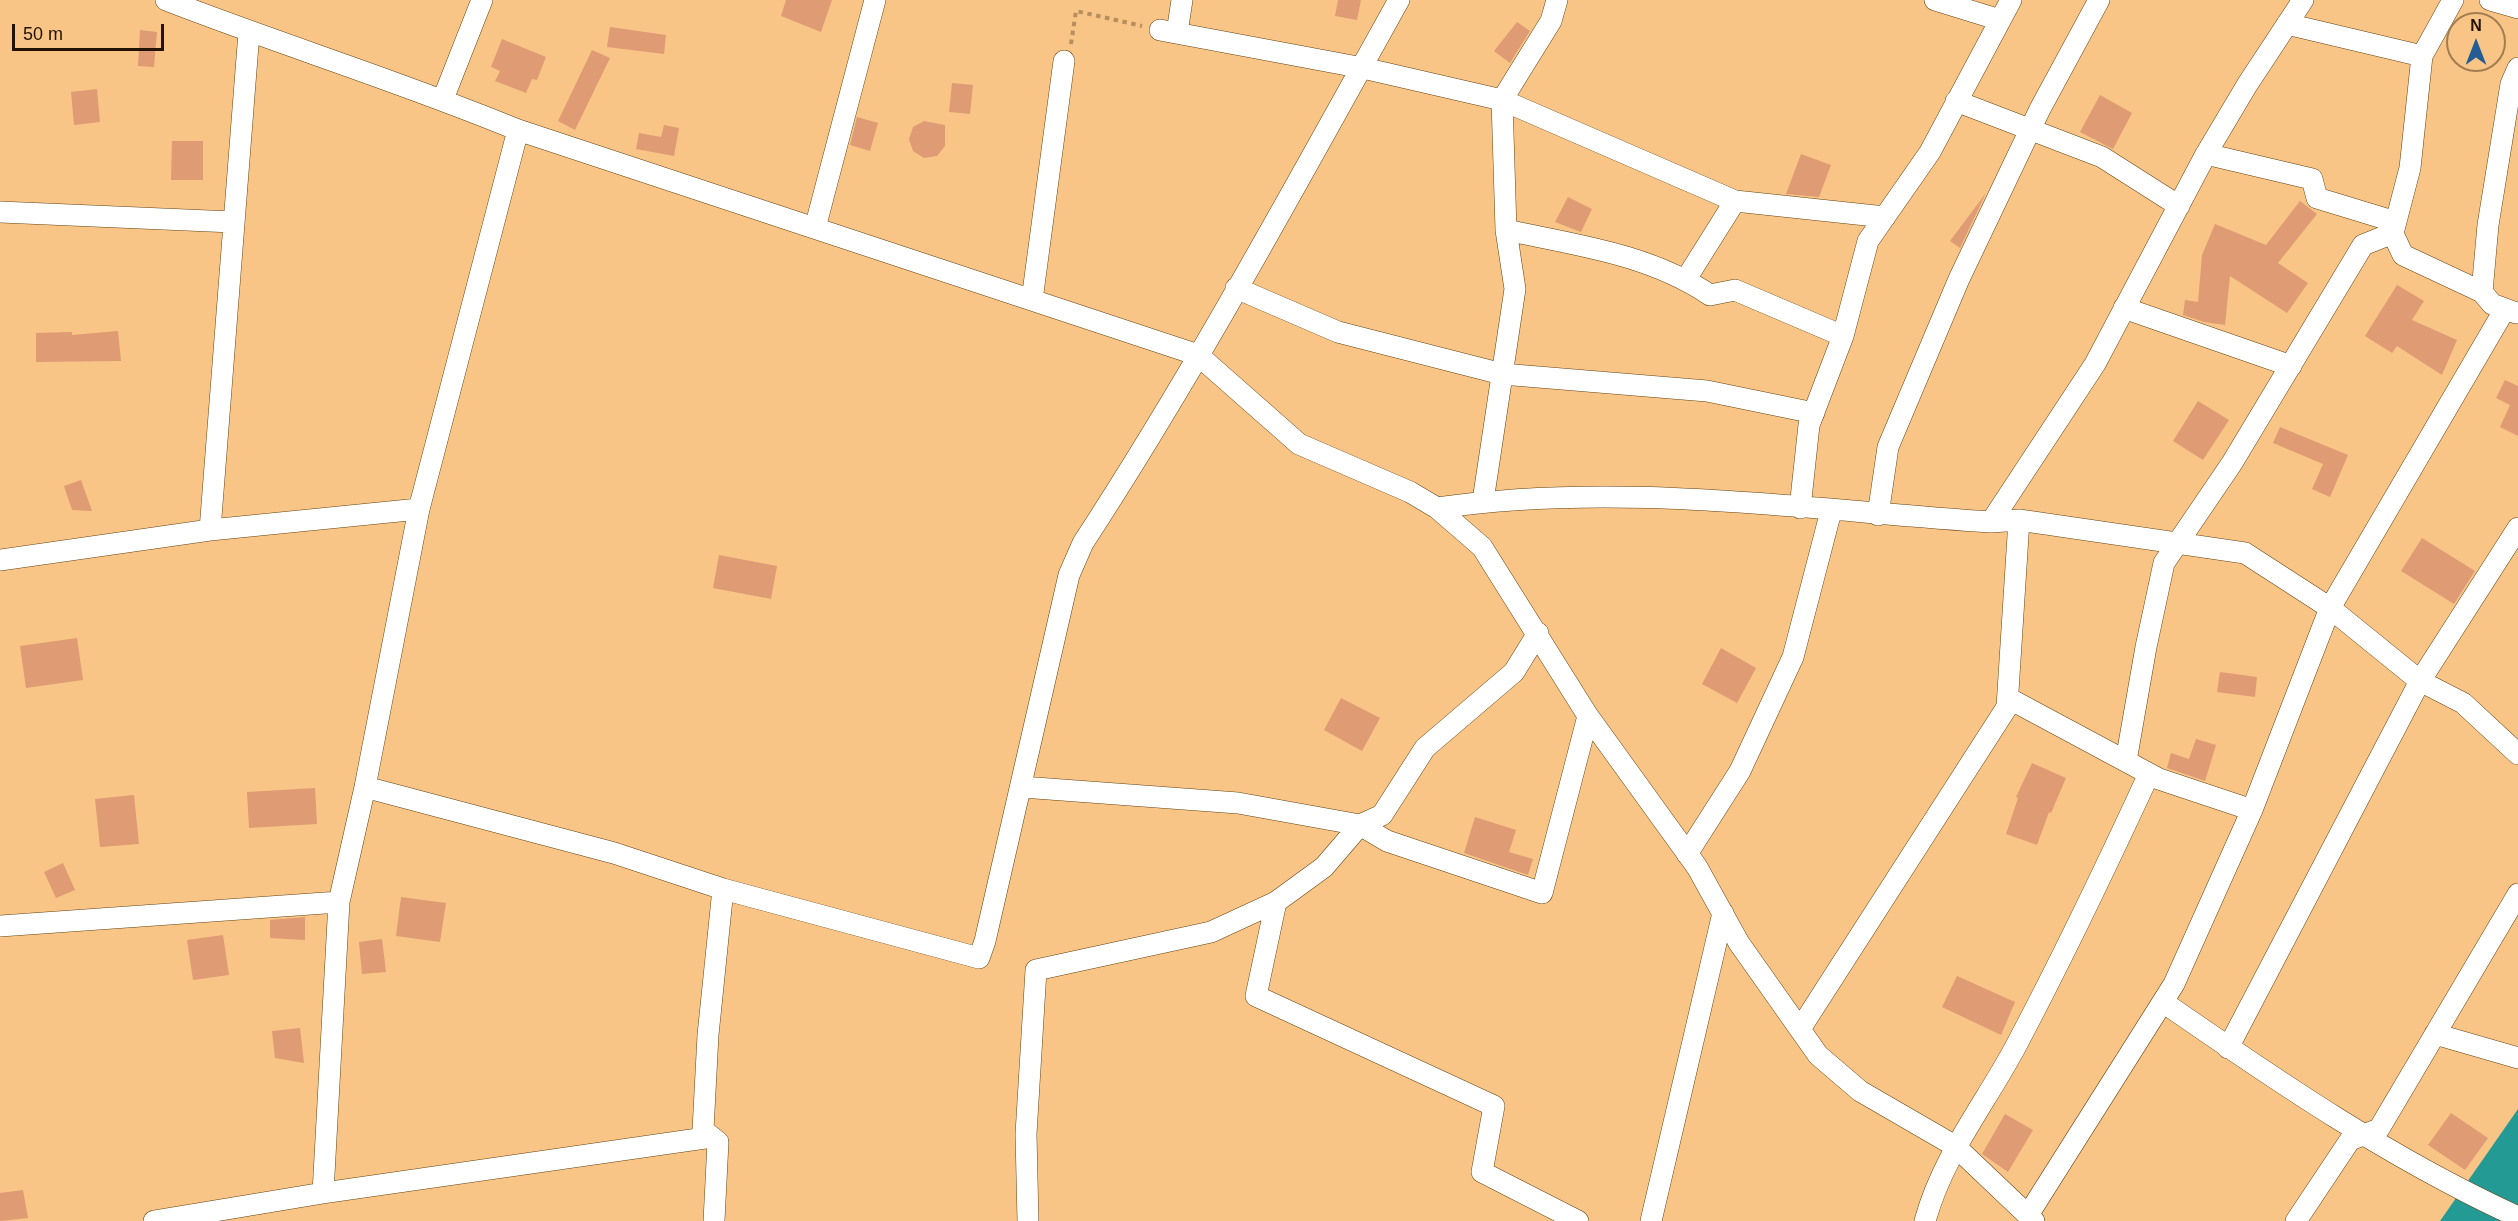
<!DOCTYPE html>
<style>
body{margin:0}
#map{position:relative;width:2518px;height:1221px;overflow:hidden;background:#f8c587;font-family:Arial,sans-serif}
canvas{display:block}
.north{position:absolute;left:2446px;top:12px;width:60px;height:60px;box-sizing:border-box;background:#f8c587;border:2px solid #a37d51;border-radius:50%;rotate:0deg;font-size:16px;font-weight:700;line-height:24px;text-align:center;color:#241200}
.north::after{content:'';display:block;margin:auto;width:21px;height:27px;background:#245c94;clip-path:polygon(50% 0,100% 100%,50% 72%,0 100%)}
.scale{position:absolute;left:12px;top:24px;width:152px;height:27px;box-sizing:border-box;border:3px solid #241200;border-top:0;padding-left:8px;font-size:18px;line-height:21px;white-space:nowrap;color:#241200;-webkit-text-stroke:4px #f8c587;paint-order:stroke}
</style>
<div id="map">
<canvas width="2518" height="1221"></canvas>
<div class="north">N</div>
<div class="scale">50 m</div>
</div>
<script>
const g = document.querySelector('canvas').getContext('2d');
g.lineJoin = 'round';
function fillPath(path, color) {
  g.fillStyle = color;
  g.fill(path, 'evenodd');
}
function stroke(path, color, width, dash) {
  g.strokeStyle = color;
  g.lineWidth = width;
  g.lineCap = dash ? 'butt' : 'round';
  g.setLineDash(dash || []);
  g.stroke(path);
}
const water = new Path2D(`
 M2518,1109V1221H2440Z`);
const building = new Path2D(`
 M786,0H832L821,32L781,16Z
 M1338,0H1361L1357,20L1335,16Z
 M1517,22L1530,31L1510,63L1494,51Z
 M610,27L666,35L664,54L607,47Z
 M140,30L157,32L154,67L138,66Z
 M502,39L546,57L537,80L532,79L526,93L495,81L500,71L491,67Z
 M592,50L610,58L575,130L558,121Z
 M952,83L973,85L970,114L949,112Z
 M97,89L100,122L74,125L71,92Z
 M2100,95L2132,113L2113,149L2080,132Z
 M857,117L878,123L870,151L850,145Z
 M924,121L945,125V146L937,156L924,158L913,151L909,139L913,127Z
 M664,125L679,128L674,156L636,149L639,133L661,137Z
 M172,141H203V180H171Z
 M1801,154L1831,165L1819,197L1786,194Z
 M1986,193L1960,248L1950,241Z
 M1568,197L1592,209L1581,232L1555,222Z
 M2300,201L2317,214L2278,263L2308,283L2287,313L2230,276L2225,325L2204,322L2183,315L2185,300L2198,302L2202,255L2215,224L2266,245Z
 M2397,285L2424,301L2412,320L2457,340L2442,375L2397,346L2392,353L2365,336Z
 M118,331L121,361L36,362V333L72,332V335Z
 M2505,380L2518,386V436L2500,427L2510,405L2496,398Z
 M2198,401L2229,420L2203,460L2173,441Z
 M2280,427L2348,455L2330,497L2312,489L2323,464L2273,443Z
 M81,480L92,511L72,510L64,486Z
 M2422,538L2475,571L2454,604L2401,571Z
 M719,555L777,566L771,599L713,588Z
 M77,638L83,680L26,688L20,646Z
 M1721,648L1756,668L1737,703L1702,684Z
 M2220,672L2257,677L2255,697L2217,692Z
 M1341,698L1380,718L1362,751L1324,730Z
 M2196,739L2216,745L2205,781L2167,768L2171,753L2189,759Z
 M2032,763L2066,778L2051,813L2049,812L2037,845L2006,834L2018,798L2016,797Z
 M315,788L317,824L249,828L247,792Z
 M134,795L139,844L100,847L95,799Z
 M1475,817L1516,830L1509,852L1533,859L1528,875L1464,853Z
 M63,863L75,890L56,898L44,872Z
 M401,897L446,903L440,942L396,936Z
 M305,917V940L270,938V920Z
 M223,935L229,975L193,980L187,940Z
 M382,939L386,972L362,974L359,942Z
 M1957,976L2015,1002L2001,1035L1942,1007Z
 M300,1028L304,1063L275,1058L272,1031Z
 M2451,1113L2488,1138L2465,1170L2428,1145Z
 M2005,1114L2033,1130L2008,1172L1982,1154Z
 M23,1190L28,1218L0,1221V1193Z`);
const path = new Path2D(`
 M1071,44L1076,11L1142,26`);
const minor = new Path2D(`
 M166,0C282,45 402,82 518,130L1198,355L1299,444L1410,492L1437,508L1482,547L1588,716L1697,867L1739,943L1818,1055L1860,1091L1955,1146L2034,1221
 M1935,0L2000,20
 M2490,0L2518,8
 M2287,24L2422,56
 M1160,30L1363,68L1502,100L1735,201L1885,217
 M1177,33L1182,0
 M443,99L482,0
 M1956,101L2102,157L2179,206
 M2206,154L2312,179L2317,198L2386,219L2403,255L2482,292L2492,304L2516,313
 M0,212L233,222
 M815,228L875,0
 M1506,230C1576,245 1649,254 1710,295L1735,290L1843,336
 M1686,279L1735,201
 M1236,288L1338,332L1502,374L1707,391L1814,413
 M2482,292L2488,225L2511,84L2518,68
 M1032,300L1064,61
 M2124,308L2291,366
 M1483,501L1515,289L1506,230L1502,100L1551,21L1557,0
 M1437,508C1620,481 1808,510 1991,522L2019,520L2245,553L2330,608L2420,681L2463,703L2518,754
 M1800,508L1809,425L1843,336L1868,241L1930,152L2011,0
 M1878,515L1888,447L1959,279L2040,109L2099,0
 M1991,522L2095,364L2206,154L2247,85L2303,0
 M210,530L249,32
 M0,560L210,530L419,509
 M2008,698L2159,779L2252,810
 M2126,761L2146,647L2164,563L2232,463L2363,245L2393,233L2410,168L2422,56L2453,0
 M365,787L614,853L723,889L979,958L985,941L1069,575L1083,543C1197,368 1297,183 1399,0
 M1022,787L1238,803L1360,825L1387,841L1542,893L1588,716
 M1687,854L1740,771L1793,657L1831,511
 M1276,902L1256,996L1494,1106L1482,1172L1578,1221
 M0,926L339,902
 M2163,1002C2277,1081 2391,1159 2518,1217
 M1800,1029L2007,707L2019,520
 M2435,1034L2518,1058
 M2228,1048L2420,681L2518,528
 M323,1193L339,902L365,787L419,509L518,130
 M2028,1215L2174,984L2252,810L2330,608L2505,309
 M154,1221L323,1193L712,1137
 M714,1221L718,1142L703,1130L708,1035L723,889
 M1028,1221L1026,1134L1036,970L1211,932L1276,902L1324,867L1360,825L1382,815L1425,748L1514,672L1538,633
 M1651,1221L1723,913
 M1925,1221C1943,1155 1986,1103 2017,1044C2064,955 2107,865 2149,774
 M2296,1221L2350,1140L2379,1129L2518,894`);
fillPath(water, '#249a95');
fillPath(building, '#df9b73');
stroke(minor, '#644210', 22);
stroke(path, '#b78e5d', 4, [4.5, 4.5]);
stroke(minor, '#fff', 21);
</script>
